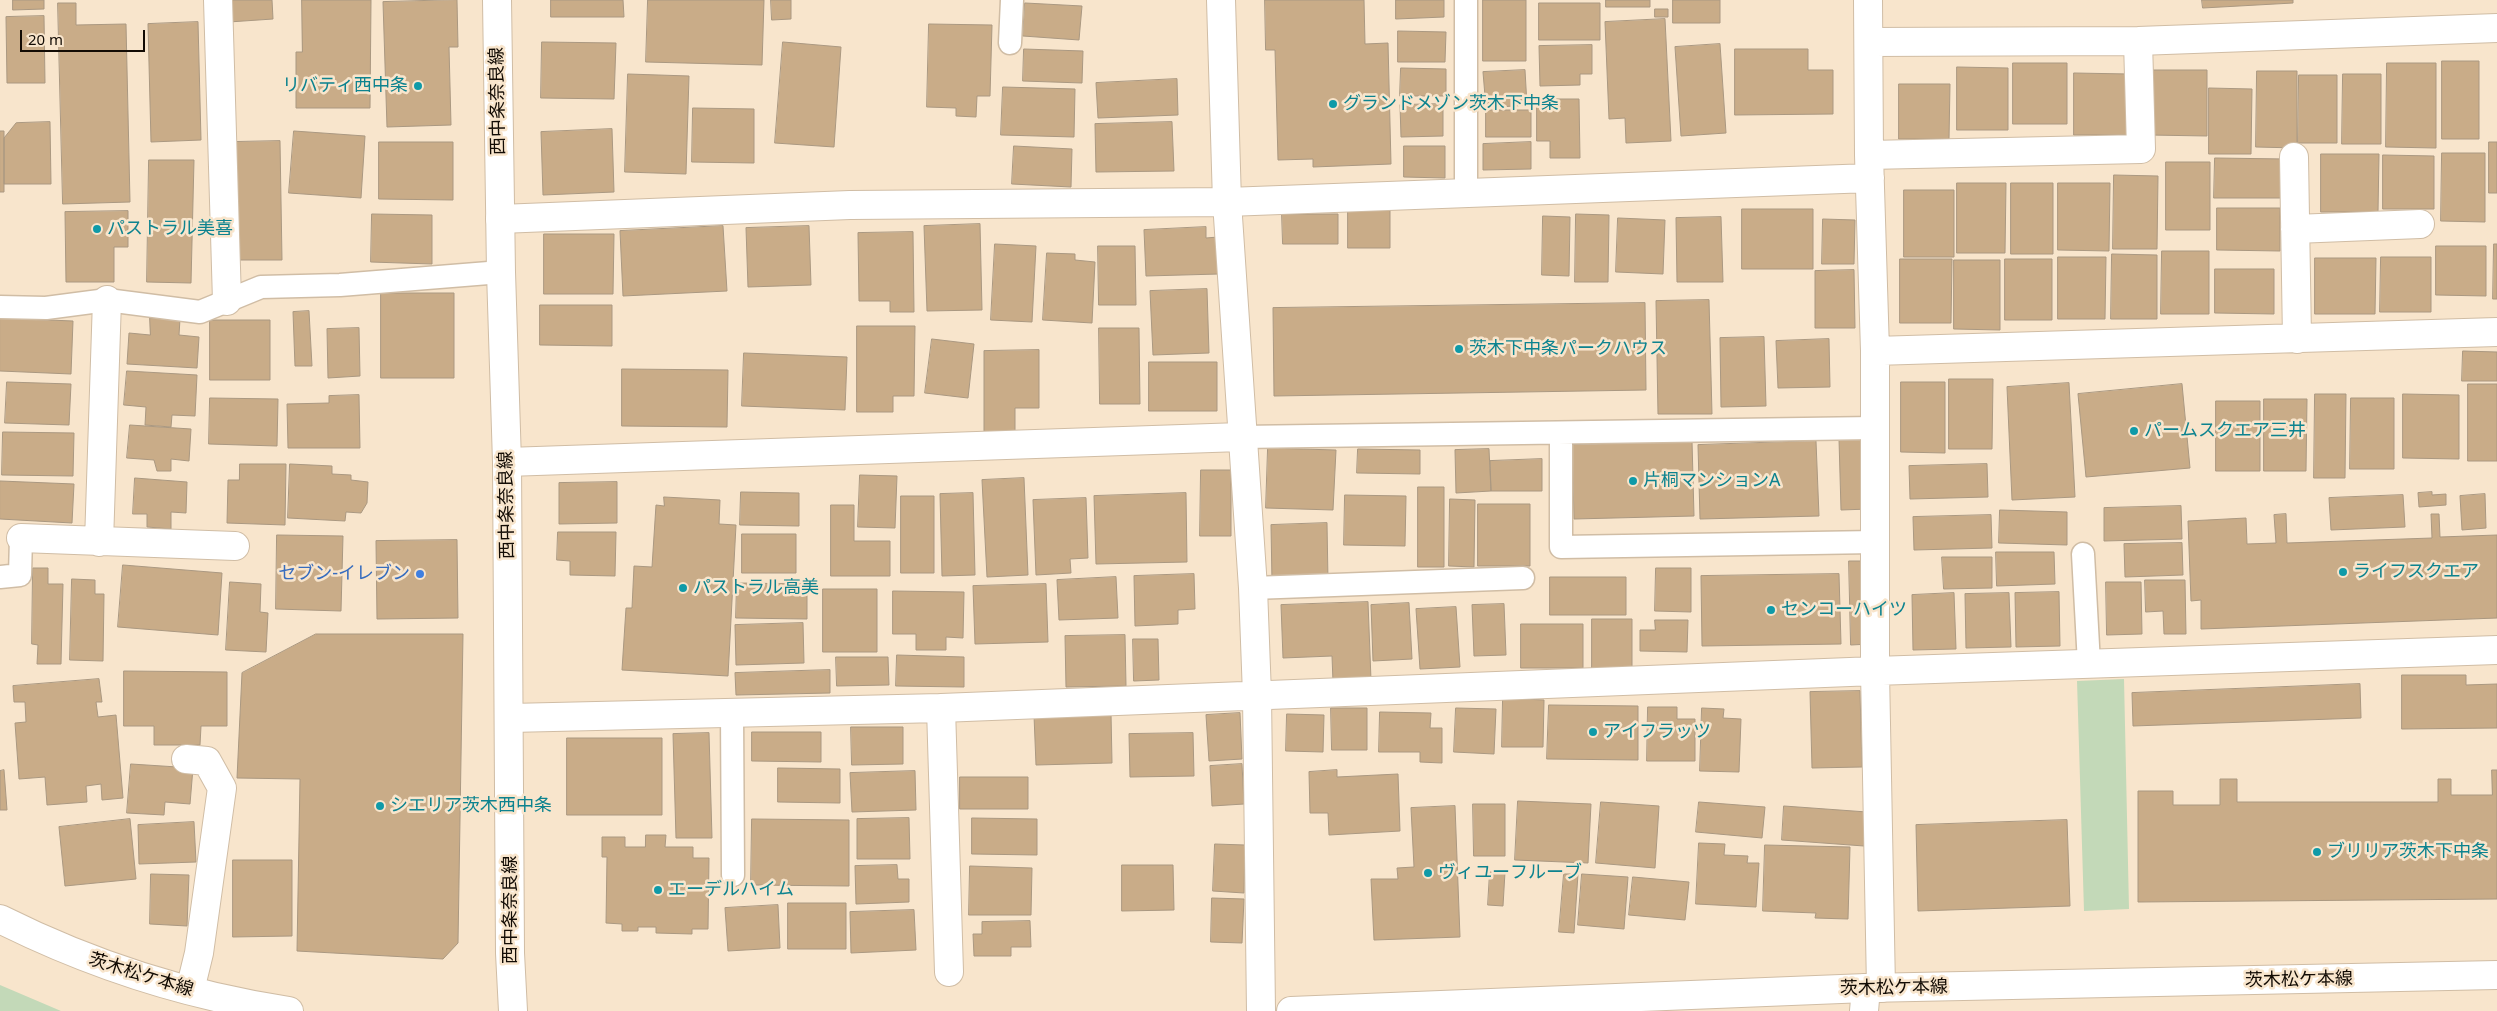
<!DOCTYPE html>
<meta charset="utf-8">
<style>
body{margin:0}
#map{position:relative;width:2497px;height:1011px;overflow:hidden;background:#f8e5cc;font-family:"Noto Sans",sans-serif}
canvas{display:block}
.scale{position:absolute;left:20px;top:30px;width:125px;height:22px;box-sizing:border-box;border:2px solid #120b04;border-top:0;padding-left:6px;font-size:15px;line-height:18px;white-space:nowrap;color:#120b04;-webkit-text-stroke:4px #f8e5cc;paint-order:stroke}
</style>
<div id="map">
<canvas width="2497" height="1011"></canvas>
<div class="scale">20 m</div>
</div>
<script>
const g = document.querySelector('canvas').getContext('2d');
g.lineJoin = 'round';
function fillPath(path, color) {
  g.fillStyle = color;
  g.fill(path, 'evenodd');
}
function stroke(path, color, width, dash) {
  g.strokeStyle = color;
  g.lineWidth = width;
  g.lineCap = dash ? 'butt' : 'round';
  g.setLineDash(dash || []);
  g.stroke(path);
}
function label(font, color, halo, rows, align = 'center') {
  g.font = font + ' "Noto Sans","Noto Sans JP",sans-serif';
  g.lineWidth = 5;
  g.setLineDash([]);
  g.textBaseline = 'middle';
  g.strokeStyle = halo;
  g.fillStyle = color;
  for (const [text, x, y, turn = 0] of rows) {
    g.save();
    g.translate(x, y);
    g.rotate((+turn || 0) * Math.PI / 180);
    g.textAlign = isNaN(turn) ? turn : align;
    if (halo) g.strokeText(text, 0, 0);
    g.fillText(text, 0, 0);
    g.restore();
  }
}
const green = new Path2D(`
 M2124,679L2129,909L2084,911L2077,681Z
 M0,985L61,1011H0Z`);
const building = new Path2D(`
 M13,0H44V9L13,10Z
 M228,0H272L273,19L229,22Z
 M302,0H371L370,108H296V52H302Z
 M457,0L458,47H449L451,125L387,127L383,2Z
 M551,0H623L624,17H551Z
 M648,0H764L762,65L646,62Z
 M771,0H791V19L772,20Z
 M1265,0H1364L1365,44L1388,43L1391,164L1313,167V159L1278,160L1275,50H1266Z
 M1396,0H1444V17L1396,19Z
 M1483,0H1526V61H1483Z
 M1606,0H1650V7H1606Z
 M1673,0H1720V23H1673Z
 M2202,0H2293V3L2203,8Z
 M58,3H76V25L126,24L130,202L63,204Z
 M1025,3L1082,6L1079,40L1023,36Z
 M1539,3H1600V40H1539Z
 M1655,9H1668V17H1655Z
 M44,16L45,83H7L6,17Z
 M1665,19L1671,141L1626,143L1625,118L1609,119L1605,22Z
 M198,22L201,140L151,142L148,24Z
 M929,24L992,25L990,96H977L976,117L956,116V108L927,107Z
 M1398,31L1446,32L1445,62H1398Z
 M542,42L616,43L614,99L541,98Z
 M783,42L841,47L834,147L775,143Z
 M1720,44L1726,133L1681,136L1675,47Z
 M1592,45V74H1580V85L1540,86L1539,46Z
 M1024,49L1083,51L1082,83L1023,81Z
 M1735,49H1808V70H1833V114L1735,115Z
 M2442,61H2479V139H2442Z
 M2013,63H2067V124H2013Z
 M2387,63H2436V148L2386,147Z
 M1957,67L2008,68V130H1957Z
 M1401,68L1446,69V96H1400Z
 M1525,70L1527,105L1486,108L1483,72Z
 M2149,70H2207V136L2149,135Z
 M2257,71H2297V148L2256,147Z
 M2074,73L2129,74L2128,135H2074Z
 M628,74L689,76L686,174L625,172Z
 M2343,74H2381V144H2342Z
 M2299,75H2337V143H2298Z
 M1177,79L1178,115L1098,118L1096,83Z
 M1899,84H1950L1949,139H1899Z
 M1003,87L1075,89L1074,137L1001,135Z
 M2209,88L2252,89L2251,154H2209Z
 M1537,99H1579L1580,158H1550V141H1537Z
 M1443,104V136L1401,137L1400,105Z
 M693,108L754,109V163L692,162Z
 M1486,110H1531V137H1486Z
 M50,122L51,184H4V138L16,123Z
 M1172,122L1174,171L1096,172L1095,124Z
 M612,129L614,192L543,195L541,132Z
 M0,131H4V192H0Z
 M294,131L365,136L361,198L289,193Z
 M280,141L282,260H234L233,142Z
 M379,142H453V200L379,199Z
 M1531,142V169L1483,170V144Z
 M2489,142H2497V193H2489Z
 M1014,146L1072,149L1071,187L1012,184Z
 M1404,146H1445V178L1404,177Z
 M2442,153H2485V222L2441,221Z
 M2321,154H2379L2378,212H2321Z
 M2383,155L2434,156V209H2383Z
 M2215,158L2286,159V198H2214Z
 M149,160H194L191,283L147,282Z
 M2166,162H2210V230H2166Z
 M2114,175L2158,176L2157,249H2113Z
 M1957,183H2006L2005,253H1957Z
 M2011,183H2053V254H2011Z
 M2058,183H2110L2109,251L2058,250Z
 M1904,190H1954V257H1904Z
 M1348,208H1390V248H1348Z
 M2217,208H2280V251L2217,250Z
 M1742,209H1813V269H1742Z
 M128,211V247H114V282H66L65,212Z
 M372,214L432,215V264L371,262Z
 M1282,214H1338V244H1283Z
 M1576,214L1609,215L1608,282H1575Z
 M1543,216L1570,217L1569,276L1542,275Z
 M1721,217L1723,282H1677L1676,218Z
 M1618,218L1665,220L1663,274L1616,272Z
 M1823,219L1855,220L1854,264H1822Z
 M980,224L982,310L927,311L924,226Z
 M723,226L727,291L623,296L620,231Z
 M809,226L811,285L748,287L746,228Z
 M1206,227V238L1218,237L1219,274L1146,276L1144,230Z
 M913,232L914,312H890V301H859L858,233Z
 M544,234H614L613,294H544Z
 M995,244L1036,246L1032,322L991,320Z
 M2494,244H2497V299H2493Z
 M1098,246H1135L1136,305H1099Z
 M2436,246H2486V296L2436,295Z
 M2162,251H2209V314H2161Z
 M1047,253L1075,254V260L1095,262L1092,323L1043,320Z
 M2112,254L2157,255V319H2111Z
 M2058,257H2106L2105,319H2058Z
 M2381,257H2431V312H2380Z
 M2315,258H2376L2375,314H2315Z
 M1900,259H1952L1951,323H1900Z
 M2005,259H2052V320H2005Z
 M1954,260H2000V330L1954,329Z
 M2215,269H2274V314L2215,313Z
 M1854,270L1855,328H1815V271Z
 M1207,289L1209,353L1153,355L1150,291Z
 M381,293H454V378H381Z
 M1709,300L1712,414H1658L1656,301Z
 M1645,303L1646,390L1274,396L1273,308Z
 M540,305H612V346L540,345Z
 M309,311L312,366H295L293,312Z
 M0,318L73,321L71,374L0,371Z
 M150,318L180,319L179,335L199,337L197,368L127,364L129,333L150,335Z
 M210,320H270V380H210Z
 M857,326H915L914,396H893V412H857Z
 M359,328L360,376L328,378L327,329Z
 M1099,328H1139L1140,404H1100Z
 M1764,337L1766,406L1721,407L1720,338Z
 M932,339L974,344L968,398L925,393Z
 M1829,339L1830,387L1778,388L1776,341Z
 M1039,350V408H1015V432H984V351Z
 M2463,351L2497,352V381H2462Z
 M744,353L847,357L845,410L742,406Z
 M1149,362H1217V411H1149Z
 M622,369L728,370L727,427L622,426Z
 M127,371L197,375L195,416L172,415L171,427L145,425L146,407L124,405Z
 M1949,379H1993L1992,449H1949Z
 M7,382L71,384L69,425L5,423Z
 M1901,382H1945V453L1901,452Z
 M2069,383L2075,497L2012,500L2007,387Z
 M2182,384L2190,468L2086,477L2078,394Z
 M2468,384H2497V461H2468Z
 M2315,394H2346L2345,478H2314Z
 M2403,394L2459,395V459L2403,458Z
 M359,395L360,448H288L287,404L329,403V396Z
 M210,398L278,399L277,446L209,444Z
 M2351,398H2394V469H2350Z
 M2264,399H2307L2306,471H2264Z
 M2216,401H2260V471H2216Z
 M130,425L191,429L189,461L171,459V471H157L154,460L127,458Z
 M3,432L74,433L73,476L2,475Z
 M1867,437L1869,509L1841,510L1839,439Z
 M1692,441L1694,516L1574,519L1572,445Z
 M1816,441L1819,516L1700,519L1698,445Z
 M1268,448L1336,450L1333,510L1266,508Z
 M1358,449L1420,450V474L1357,473Z
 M1489,449L1491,491L1456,493L1455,450Z
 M1542,459V491H1491L1490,461Z
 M240,464H286L285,525L227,523L228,480H239Z
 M290,464L332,466V474L351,475V480L368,482L367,503L361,513L346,512L345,521L288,518Z
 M1987,464L1988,497L1910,499L1909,466Z
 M1201,470H1231V536H1200Z
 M860,475L897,476L895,528L858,527Z
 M135,478L187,482L186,513L171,512V529L147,527V514H133Z
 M1024,478L1028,575L987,577L982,480Z
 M0,481L74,484L72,523L0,519Z
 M617,482V523L559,524V483Z
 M1418,487H1444V567H1418Z
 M741,492L799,493V526L740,525Z
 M2432,492V495L2446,494V505L2419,507L2418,493Z
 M973,493L975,575L942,576L940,494Z
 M1186,493L1187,562L1096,564L1094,496Z
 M2485,494L2486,528L2462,530L2460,496Z
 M1345,495L1406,496L1405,546L1344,545Z
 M2403,495L2405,527L2331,530L2329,498Z
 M901,496H934V573H901Z
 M664,497L720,500L719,524L736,525L728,676L622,670L626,608H632L634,566L652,567L656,505L664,506Z
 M1086,498L1088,558L1070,559L1071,573L1036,575L1033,500Z
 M1450,499L1475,500L1474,567L1449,566Z
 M1478,504H1530V566H1478Z
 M831,505H854V541H890V576H831Z
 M2181,506L2182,539L2104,541V508Z
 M2000,510L2067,512V545L1999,543Z
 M2286,514L2287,543L2432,538L2431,514H2439L2440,537L2497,535V618L2201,629V600L2191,601L2188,521L2246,518L2247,544L2276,543L2274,515Z
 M1991,515L1992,548L1914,550L1913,517Z
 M1327,523L1328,581L1272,582L1271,525Z
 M558,532H616L615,576L570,575V561L557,560Z
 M742,534H796V573H742Z
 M277,535L343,536L341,611L276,609Z
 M457,540L458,618L377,619L376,541Z
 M2182,543L2183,575L2125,577L2124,544Z
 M1996,552H2054L2055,584L1997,586Z
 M1942,557H1992V588L1944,589Z
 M1849,561H1868L1870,644L1851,645Z
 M123,565L222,573L218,635L118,627Z
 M33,568H48V584H63L61,664H37L38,645L32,644Z
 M1656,568H1691V612L1655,611Z
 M1194,574L1195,609L1178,610V624L1135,626L1134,576Z
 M1839,574L1841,644L1702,646L1701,576Z
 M1116,577L1118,618L1059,620L1057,580Z
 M1550,577H1626V615H1550Z
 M72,579L95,580V594H104L103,661L70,660Z
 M2145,580H2185L2186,634H2164L2163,611L2146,612Z
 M230,582L261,584L260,612L268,613L266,652L226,650Z
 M2106,582H2141L2142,634L2107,635Z
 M737,583L807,584V619L736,618Z
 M1046,584L1048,642L975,644L973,586Z
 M823,589H877V652H823Z
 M893,591L964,592L963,638L946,637V650H916V634H893Z
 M2059,592L2060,646L2016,647L2015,593Z
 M1954,593L1956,649L1913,650L1912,595Z
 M2009,593L2011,647L1966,648L1965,594Z
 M1368,602L1371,680L1333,682L1332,656L1283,658L1281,605Z
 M1409,603L1412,659L1373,661L1371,605Z
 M1504,604L1506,655L1474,656L1472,605Z
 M1456,607L1460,667L1420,669L1416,609Z
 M1592,619H1632V673H1592Z
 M1655,620H1688L1687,652L1640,651V630H1655Z
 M803,623L804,663L736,665L735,625Z
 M1521,624H1583V668H1521Z
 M316,634H463L458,943L443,959L297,951L300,779L237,778L242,673Z
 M1125,635L1126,686L1066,687L1065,636Z
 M1133,639H1158L1159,680L1134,681Z
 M897,655L964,657V687L896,686Z
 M836,657H888L889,685L837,686Z
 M830,670V693L736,695L735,673Z
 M124,671L227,672V726H201L200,745H154V726H124Z
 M2402,675H2466V685L2497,684V728L2402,729Z
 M99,679L102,702H96L98,717L116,715L123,798L102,800L101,784L86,786L87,802L47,805L45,777L19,779L15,723L26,722L25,702H14L13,686Z
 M2360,684L2361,718L2133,726L2132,693Z
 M1860,691L1862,767L1812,768L1810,692Z
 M1503,698L1544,700L1543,747H1502Z
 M1549,705L1638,706V760L1547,759Z
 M1648,707H1677V719H1695V761H1647Z
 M1331,708H1367V750H1332Z
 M1456,708L1496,709L1494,754L1454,752Z
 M1702,708L1724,709L1723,718L1741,719L1739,772L1700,771Z
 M1380,712L1431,713L1430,728H1442V763L1420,762V752H1379Z
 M1111,713L1112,763L1036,765L1034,715Z
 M1240,713L1242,759L1209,761L1206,715Z
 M1287,714L1324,715L1323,752L1286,751Z
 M851,727H903V764L852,765Z
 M752,732H821V762L752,761Z
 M709,733L712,838H676L673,734Z
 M1193,733L1194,776L1130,777L1129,734Z
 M567,738H662V815H567Z
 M131,764L193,768L190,804L165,802L164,815L127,813Z
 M1242,764L1244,804L1212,806L1210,766Z
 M778,768L840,769V803L778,802Z
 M4,770L7,810H0V771Z
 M1337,770V777L1398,774L1400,831L1329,835L1328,813H1310L1309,772Z
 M2492,770H2497V899L2138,902V791H2173V805H2220V779H2237V802H2438V779H2451V795H2492Z
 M915,771L916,810L852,812L850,773Z
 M960,777H1028V809H960Z
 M1518,801L1591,804L1588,863L1515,860Z
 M1601,802L1659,806L1655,868L1596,863Z
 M1699,802L1765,807L1762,838L1696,832Z
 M1473,804H1505V856H1474Z
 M1455,806L1460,937L1374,940L1371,879H1398L1397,868L1414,867L1411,808Z
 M1784,806L1867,812L1864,846L1782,840Z
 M909,818L910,859H857V819Z
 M972,818L1037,819V855L972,854Z
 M130,819L136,879L65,886L59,827Z
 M752,819L849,820V886L751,885Z
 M2067,820L2070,906L1918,911L1916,825Z
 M194,822L196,862L139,864L138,825Z
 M646,835H666L665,847H693V858H709L708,929H692V934L656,933V927H638V931H622V924L606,923L607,857H602V837H625V847H645Z
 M1699,843L1725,844L1724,855L1748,856L1747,863H1759L1756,907L1696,904Z
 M1215,844L1245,845L1244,893L1213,891Z
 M1765,845L1850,847L1848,919L1815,918L1816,913L1763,911Z
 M233,860H292V936L233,937Z
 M897,865L898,879H909V902L856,904L855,866Z
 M1122,865H1173L1174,910L1122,911Z
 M970,866L1032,868L1031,915H969Z
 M1490,872H1505L1503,906L1488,905Z
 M151,874L189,875L187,926L150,924Z
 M1564,874H1578L1574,933L1559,932Z
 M1582,874L1628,877L1624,929L1578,925Z
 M1633,877L1689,882L1685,920L1629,915Z
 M1212,898L1244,899L1242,943L1211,942Z
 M788,903H846V949H788Z
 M778,905L780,948L728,951L725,908Z
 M914,910L916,950L851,953L850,912Z
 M1030,921L1031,947H1011V956H974L973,934H982V922Z`);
const lane = new Path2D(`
 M1010,43L1012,0
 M1466,193V0
 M0,307L46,308L107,300L200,312L261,287L340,285L501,272
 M1561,433V547L1875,542
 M1241,437L1874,428
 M2083,554L2089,664
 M0,577L20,575L21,538
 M1253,588L1523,578
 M732,713L733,875`);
const street = new Path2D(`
 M218,0L227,301
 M1221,0L1227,202L1253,588L1257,695L1261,1011
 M1868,0L1869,155L1875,351V671L1881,988
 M1869,42L2138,41L2497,28
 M1869,155L2141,149L2138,41
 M2294,157L2297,339
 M500,219L850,205L1227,202L1870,178
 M2295,229L2420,224
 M1875,351L2497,332
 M507,462L1241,437
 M21,538L235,546
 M99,542L107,300
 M941,708L949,972
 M510,718L941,708L1875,671L2497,650
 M186,759L207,761L222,788L199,953L190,990
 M1864,1011L1866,988`);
const secondary = new Path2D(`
 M497,0L501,272L507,462L510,953L513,1011
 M0,919C90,964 189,996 289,1011
 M1291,1011L1866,988L2497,975`);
const markers = [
 [418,86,5,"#0f9aa8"],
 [1333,104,5,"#0f9aa8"],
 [97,229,5,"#0f9aa8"],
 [1459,349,5,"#0f9aa8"],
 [2134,431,5,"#0f9aa8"],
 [1633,481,5,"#0f9aa8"],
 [2343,572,5,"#0f9aa8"],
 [420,574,5,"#3f7fe0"],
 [683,588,5,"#0f9aa8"],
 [1771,610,5,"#0f9aa8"],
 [1593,732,5,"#0f9aa8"],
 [380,806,5,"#0f9aa8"],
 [2317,852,5,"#0f9aa8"],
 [1428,873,5,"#0f9aa8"],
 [658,890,5,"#0f9aa8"]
];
const cultureNames = [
 ["リバティ西中条",408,86,"right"],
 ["グランドメゾン茨木下中条",1343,104],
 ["パストラル美喜",107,229],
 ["茨木下中条パークハウス",1469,349],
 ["パームスクエア三井",2144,431],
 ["片桐マンションA",1643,481],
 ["ライフスクエア",2353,572],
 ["パストラル高美",693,588],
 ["センコーハイツ",1781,610],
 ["アイフラッツ",1603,732],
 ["シエリア茨木西中条",390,806],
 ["ブリリア茨木下中条",2327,852],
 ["ヴィユーフルーブ",1438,873],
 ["エーデルハイム",668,890]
];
const streetNames = [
 ["西中条奈良線",498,101,-91],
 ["西中条奈良線",507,505,-91],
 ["西中条奈良線",511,910,-90],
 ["茨木松ケ本線",141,975,17],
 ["茨木松ケ本線",2299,980,-1],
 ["茨木松ケ本線",1894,988,-1]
];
const shopNames = [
 ["セブン-イレブン",410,574]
];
fillPath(green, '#c3d9b8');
fillPath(building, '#c9ac88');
stroke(building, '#aa9881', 1);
stroke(lane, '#d0bda5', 25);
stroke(street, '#d0bda5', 30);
stroke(secondary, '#d0bda5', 30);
stroke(lane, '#fff', 22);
stroke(street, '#fff', 28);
stroke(secondary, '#fff', 28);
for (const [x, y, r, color] of markers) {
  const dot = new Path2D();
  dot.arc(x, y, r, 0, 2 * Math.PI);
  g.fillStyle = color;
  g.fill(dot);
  stroke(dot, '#f8e5cc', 2);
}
label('18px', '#0d838f', '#f8e5cc', cultureNames, 'left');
label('18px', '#120b04', '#f8e5cc', streetNames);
label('18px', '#366cbe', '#f8e5cc', shopNames, 'right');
</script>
